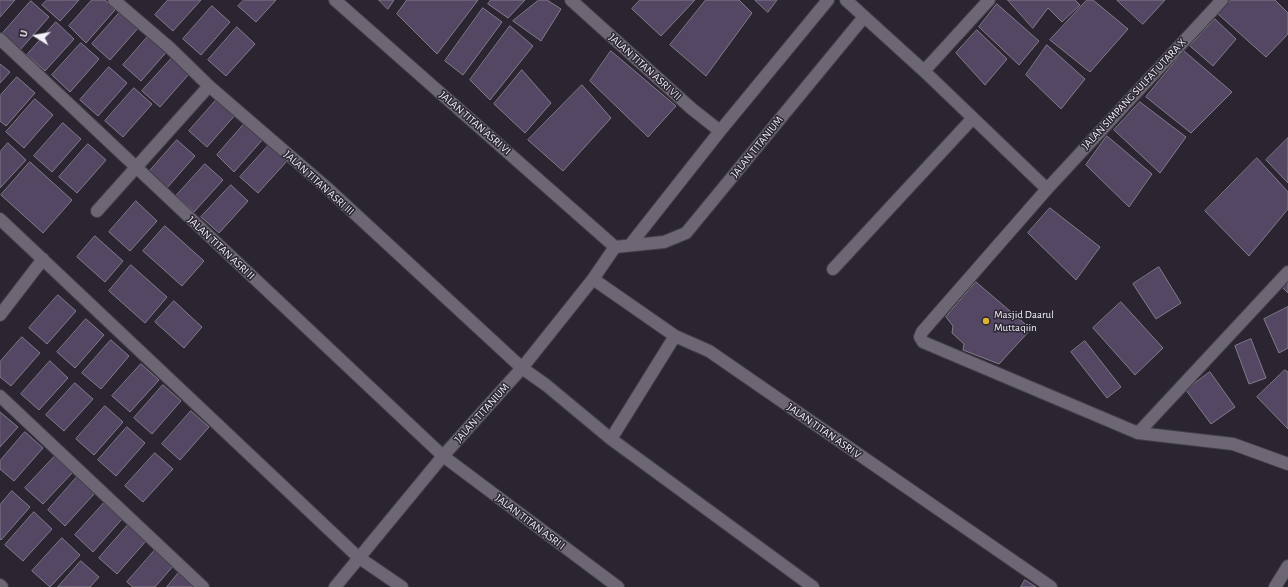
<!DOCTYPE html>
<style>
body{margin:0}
#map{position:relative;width:1288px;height:587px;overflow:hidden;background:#2a2531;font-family:"Alegreya Sans",sans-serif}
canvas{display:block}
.north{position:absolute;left:16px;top:16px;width:40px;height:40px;-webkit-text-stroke:3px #2a2531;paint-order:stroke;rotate:281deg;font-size:11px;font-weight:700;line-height:16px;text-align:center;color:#f3eff7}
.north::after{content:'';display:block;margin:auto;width:14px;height:18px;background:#f3eff7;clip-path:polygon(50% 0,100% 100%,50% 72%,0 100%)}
</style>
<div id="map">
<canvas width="1288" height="587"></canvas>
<div class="north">U</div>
</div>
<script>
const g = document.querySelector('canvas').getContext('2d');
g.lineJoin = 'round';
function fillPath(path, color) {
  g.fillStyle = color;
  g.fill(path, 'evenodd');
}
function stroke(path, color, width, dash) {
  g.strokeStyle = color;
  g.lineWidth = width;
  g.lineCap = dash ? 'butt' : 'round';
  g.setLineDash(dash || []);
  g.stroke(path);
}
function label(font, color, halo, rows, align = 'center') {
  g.font = font + ' "Alegreya Sans",sans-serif';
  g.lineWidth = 3;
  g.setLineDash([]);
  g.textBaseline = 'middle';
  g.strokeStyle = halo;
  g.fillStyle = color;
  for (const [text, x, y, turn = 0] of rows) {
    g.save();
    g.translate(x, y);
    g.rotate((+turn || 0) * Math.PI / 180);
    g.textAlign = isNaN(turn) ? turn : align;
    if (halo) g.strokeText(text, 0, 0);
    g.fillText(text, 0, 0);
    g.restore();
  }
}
const building = new Path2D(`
 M0,0H15L0,17Z
 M47,0H79L60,21L42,5Z
 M92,0H105L115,10L86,43L69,26Z
 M168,0H201L173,31L155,15Z
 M244,0H276L256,22L238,6Z
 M379,0H394L388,9Z
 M407,0H478L437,54L397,14Z
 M491,0H525L508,18L488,4Z
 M539,0H547L561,9L541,41L513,21Z
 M640,0H695L661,36L632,9Z
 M706,0H739L752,13L706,76L670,45Z
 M755,0H777L768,12Z
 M1008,0H1075L1080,5L1062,22L1048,8L1033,28Z
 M1087,0H1093L1128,29L1090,72L1050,40Z
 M1117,0H1165L1143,24Z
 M1231,0H1275L1288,13V34L1266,57L1218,14Z
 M31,1L49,17L20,50L2,34Z
 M997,4L1039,41L1019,65L979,27Z
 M212,6L230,22L201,55L183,39Z
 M483,8L502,22L463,75L445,61Z
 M121,11L139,27L110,60L92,44Z
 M1215,19L1236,39L1213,66L1190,46Z
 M56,22L74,39L45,71L27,55Z
 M510,26L533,46L490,100L470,80Z
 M237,27L255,44L226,76L208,60Z
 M977,30L1007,59L985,85L956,53Z
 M151,33L169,49L141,81L123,65Z
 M81,43L99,59L70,92L52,75Z
 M1047,45L1085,79L1061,109L1026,75Z
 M611,51L676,106L648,137L590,81Z
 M1184,51L1232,92L1191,133L1146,97Z
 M172,58L189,74L160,107L142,91Z
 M0,64L10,72L0,83Z
 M109,67L127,83L98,116L80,100Z
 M522,70L551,103L525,133L494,104Z
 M17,77L35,93L6,126L0,121V96Z
 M582,85L611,118L563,171L528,140Z
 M134,88L152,104L123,137L105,121Z
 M218,98L236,114L207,147L189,131Z
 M35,99L53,115L24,148L6,132Z
 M1140,102L1186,137L1160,173L1114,130Z
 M63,123L81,139L52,172L34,156Z
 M245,123L263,139L234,172L217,155Z
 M1107,136L1152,174L1129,207L1086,165Z
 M1288,138V183L1266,160Z
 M177,140L195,156L166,189L148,173Z
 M8,143L26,160L0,188V152Z
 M88,144L106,160L77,193L59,177Z
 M269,145L287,161L258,193L240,177Z
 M1257,158L1288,192V209L1249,256L1205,211Z
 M30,162L72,200L43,233L1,195Z
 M205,164L223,180L194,212L176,196Z
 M231,185L248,201L219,233L201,217Z
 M136,201L157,221L130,251L109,232Z
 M1050,208L1100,247L1076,280L1028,233Z
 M165,226L204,261L182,286L143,251Z
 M95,236L123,261L105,282L77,257Z
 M131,265L167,297L145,323L109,291Z
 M1159,267L1181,303L1156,319L1133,284Z
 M1288,281V293L1282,287Z
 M976,282L1031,329L999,364L963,350L964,344L952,333L953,326L946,317Z
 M58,295L76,311L47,344L29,328Z
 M174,301L202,327L184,348L155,322Z
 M1121,302L1163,348L1135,375L1093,328Z
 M1288,307V348L1279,353L1264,319Z
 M86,319L104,335L75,368L57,352Z
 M22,337L40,353L11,386L0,377V362Z
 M1251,339L1266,378L1249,384L1235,346Z
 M111,340L129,356L101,389L82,373Z
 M1085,341L1121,387L1107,398L1071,352Z
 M50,361L68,378L39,410L21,394Z
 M141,364L159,380L130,412L112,396Z
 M1285,370L1288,372V429L1257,397Z
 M1210,372L1235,407L1211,424L1186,390Z
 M75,383L93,399L64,431L46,415Z
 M163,385L181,401L152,434L134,418Z
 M105,406L123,422L94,455L76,439Z
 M191,411L209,427L180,460L162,444Z
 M0,412L18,427L0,447Z
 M127,427L145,443L116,476L98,460Z
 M25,432L43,448L14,481L0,469V461Z
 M155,453L173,469L143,502L125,486Z
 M55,456L73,472L43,504L25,488Z
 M77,477L95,493L65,526L48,510Z
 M12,491L30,507L1,540L0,539V505Z
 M104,503L122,519L93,552L75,535Z
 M34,512L52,529L23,561L5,545Z
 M128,525L146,541L117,574L99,558Z
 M62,538L80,555L50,587L32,571Z
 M156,549L174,565L155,587H133L127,582Z
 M81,561L99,577L90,587H58Z
 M181,570L199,587H167Z
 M1025,580L1036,587H1021Z`);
const minor = new Path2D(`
 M114,0L170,48L209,86L326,187L522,368L546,385L611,439L813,587
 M335,0L615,247
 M571,0L692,109L720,131
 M846,0L924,71L1047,189
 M1222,0L1047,189L922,332L920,337L923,342L1138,433L1233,444L1288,464
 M0,39L443,456L618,587
 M924,71L989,0
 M97,211L209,86
 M0,219L358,557L402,587
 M630,245L720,131L828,0
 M833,269L973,118
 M593,279L675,336L709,351L1051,587
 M0,315L43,259
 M0,396L203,587
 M1138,433L1288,272
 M611,439L675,336
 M0,585L2,587
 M335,587L443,456L522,368L593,279L615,247L664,242L686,233L864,17
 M1275,587L1288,566`);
const markers = [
 [986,321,4,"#dcb233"]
];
const streetNames = [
 ["JALAN TITAN ASRI VII",645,67,42],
 ["JALAN SIMPANG SULFAT UTARA X",1134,94,-47],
 ["JALAN TITAN ASRI VI",475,123,41],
 ["JALAN TITANIUM",757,147,-51],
 ["JALAN TITAN ASRI III",319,183,42],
 ["JALAN TITAN ASRI II",221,248,43],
 ["JALAN TITANIUM",482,413,-48],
 ["JALAN TITAN ASRI V",824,431,35],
 ["JALAN TITAN ASRI I",530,522,37]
];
const poiNames = [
 ["Masjid Daarul",994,315],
 ["Muttaqiin",994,328]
];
fillPath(building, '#544763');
stroke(building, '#827c8a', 1);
stroke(minor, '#444049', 14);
stroke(minor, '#6d6775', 12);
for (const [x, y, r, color] of markers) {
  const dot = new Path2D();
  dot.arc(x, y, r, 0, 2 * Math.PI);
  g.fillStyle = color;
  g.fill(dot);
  stroke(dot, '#2a2531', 1.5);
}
label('11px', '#f3eff7', '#2a2531', streetNames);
label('11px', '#f3eff7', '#2a2531', poiNames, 'left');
</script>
